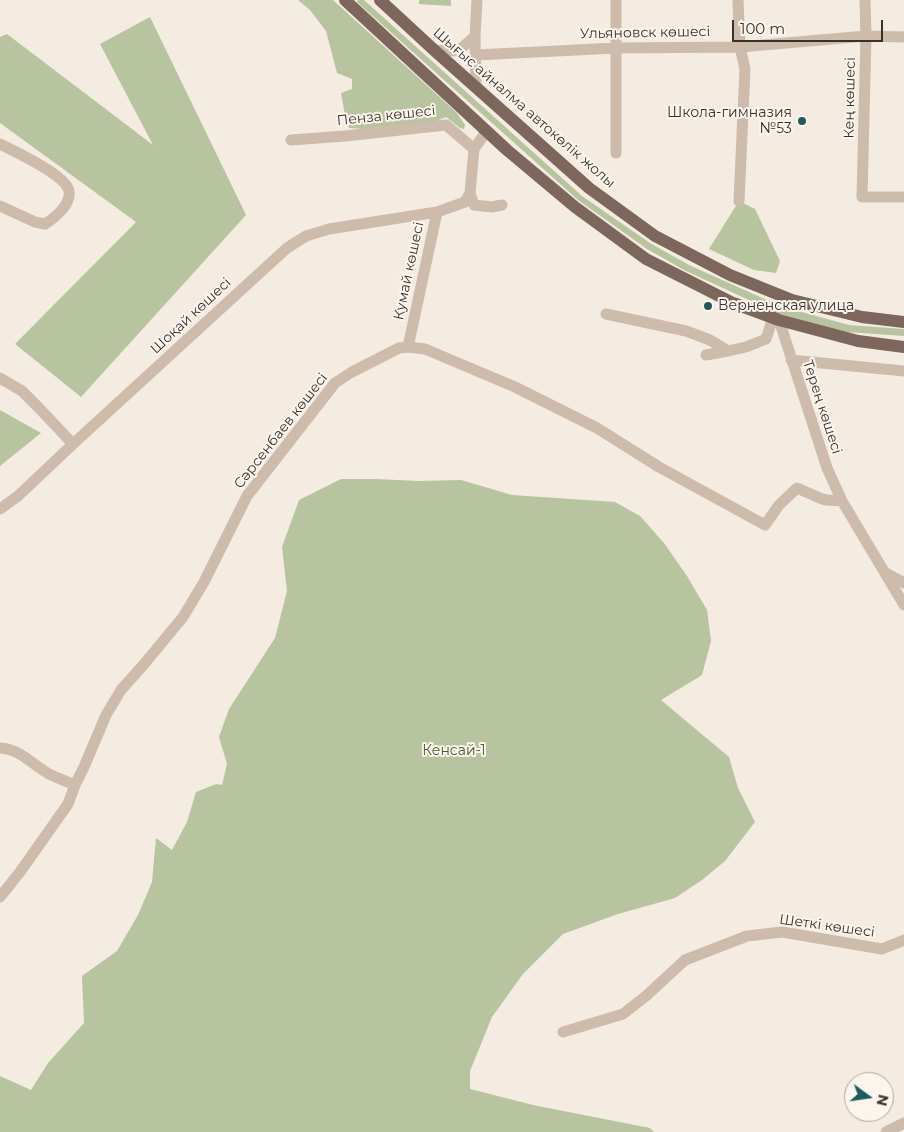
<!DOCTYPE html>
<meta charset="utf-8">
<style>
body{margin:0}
#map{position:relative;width:904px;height:1132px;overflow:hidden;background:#f4ebe1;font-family:Montserrat,sans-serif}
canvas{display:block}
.north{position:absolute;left:844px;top:1072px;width:50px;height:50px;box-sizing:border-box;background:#fbf5ee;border:1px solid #aea6a0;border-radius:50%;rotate:104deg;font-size:14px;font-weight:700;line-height:20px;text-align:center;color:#3b302b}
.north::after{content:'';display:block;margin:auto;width:18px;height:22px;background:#1f5a5e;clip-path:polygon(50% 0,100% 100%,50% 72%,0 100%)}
.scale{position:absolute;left:732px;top:20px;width:151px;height:22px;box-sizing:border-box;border:2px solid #3b302b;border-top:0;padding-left:6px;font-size:15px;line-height:18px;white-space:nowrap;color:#3b302b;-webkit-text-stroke:4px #fbf5ee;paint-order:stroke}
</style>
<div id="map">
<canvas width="904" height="1132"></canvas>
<div class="north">N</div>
<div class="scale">100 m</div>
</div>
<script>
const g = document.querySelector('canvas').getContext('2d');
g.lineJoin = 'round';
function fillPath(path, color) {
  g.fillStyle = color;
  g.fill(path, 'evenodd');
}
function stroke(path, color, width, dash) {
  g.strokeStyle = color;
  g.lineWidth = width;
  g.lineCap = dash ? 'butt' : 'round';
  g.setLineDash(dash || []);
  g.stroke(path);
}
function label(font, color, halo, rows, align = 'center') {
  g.font = font + ' Montserrat,sans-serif';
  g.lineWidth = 4;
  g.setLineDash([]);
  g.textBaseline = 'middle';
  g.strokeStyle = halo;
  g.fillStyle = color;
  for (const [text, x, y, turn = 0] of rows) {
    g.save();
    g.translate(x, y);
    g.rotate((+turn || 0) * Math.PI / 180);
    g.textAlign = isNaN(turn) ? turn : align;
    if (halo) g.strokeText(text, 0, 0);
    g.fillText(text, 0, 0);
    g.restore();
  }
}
const green = new Path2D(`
 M298,0H333L457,113L465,125L464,129L460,128L446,117L434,122L365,129L349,128L345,115L341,93L352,89V79L337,73L326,31L310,10Z
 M358,0H364L582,196L650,243L689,265L780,306L849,325L904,329V336L846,332L777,313L686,271L647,249L578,200L357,2Z
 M419,0H451V6L419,4Z
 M150,17L246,215L81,397L15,344L136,222L0,123V37L7,34L153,145L100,44Z
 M739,201L755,209L780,261L776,273L754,270L709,249Z
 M0,410L41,433L0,466Z
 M341,479H376L418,481L461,480L512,495L615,502L640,516L664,543L687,576L707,610L711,641L702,675L661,700L729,757L738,788L755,822L725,861L702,880L675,898L618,914L563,934L523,974L492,1017L470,1071V1089L533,1105L650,1128L654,1132H0V1076L31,1090L48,1063L84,1023L82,976L117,951L138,915L152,882L156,838L172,850L187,822L196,792L216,784L222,785L227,764L219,737L229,709L275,638L287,591L282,547L299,500Z`);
const minor = new Path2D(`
 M616,0V153
 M738,0L740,47L745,69L739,201
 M865,0L866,36L862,197H904
 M434,50C459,52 457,53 475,36
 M476,55L616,48L740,47L866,36L904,37
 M476,86L475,36L477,0
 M486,132L474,149L470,193L474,205L492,207L502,205
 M291,140L345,136L446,125L474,149
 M0,144C16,152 61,173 68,188C74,202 56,217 45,224L35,222L0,206
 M606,314L686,331L710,340L728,351L746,347L766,339L767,336L773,317
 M779,320L827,468L842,501L904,605
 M408,347L437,212
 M706,355L728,351
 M791,360L904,371
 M0,378L22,391L38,407L73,444
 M0,509L18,496L73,444L287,248L306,236L329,229L437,212L465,202L470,193
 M886,573L904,583
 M0,748C20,749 33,765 49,774C57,778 66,781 75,785
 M0,897L20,872L68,804L75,785L84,767L106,715L121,690L145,663L183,617L204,582L247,496L335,383L352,372L399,348L408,347L425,349L515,387L597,428L659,467L765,525L779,505L797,488L822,499L827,500L842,501
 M563,1032L623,1014L646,996L685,960L747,936L782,932L882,949L904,940
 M886,1132L904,1123`);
const major = new Path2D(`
 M345,0L507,150L575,207L646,259L733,303L779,320L858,341L904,347
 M380,0L434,50L589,188L655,236L730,275L792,300L862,317L904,322`);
const markers = [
 [802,121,5,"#1f5a5e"],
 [708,306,5,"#1f5a5e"]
];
const streetNames = [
 ["Ульяновск көшесі",645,33,-1],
 ["Кең көшесі",850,98,-89],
 ["Шығыс айналма автокөлік жолы",524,108,41],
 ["Пенза көшесі",386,116,-6],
 ["Кумай көшесі",409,271,-78],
 ["Шоқай көшесі",191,316,-43],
 ["Терең көшесі",822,407,72],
 ["Сәрсенбаев көшесі",281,431,-52],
 ["Шеткі көшесі",827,926,8]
];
const poiNames = [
 ["Школа-гимназия",792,113],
 ["№53",792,129],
 ["Верненская улица",718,306,"left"]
];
const parkNames = [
 ["Кенсай-1",454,751]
];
fillPath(green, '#b8c4a0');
stroke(minor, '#cdbbac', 11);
stroke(major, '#7d675c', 12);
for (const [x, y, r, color] of markers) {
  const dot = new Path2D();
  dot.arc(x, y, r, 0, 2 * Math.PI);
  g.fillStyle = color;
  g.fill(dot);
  stroke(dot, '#fbf5ee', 2);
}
label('14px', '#3b302b', '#fbf5ee', streetNames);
label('14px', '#3b302b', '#fbf5ee', poiNames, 'right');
label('14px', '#4a5a2e', '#fbf5ee', parkNames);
</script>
